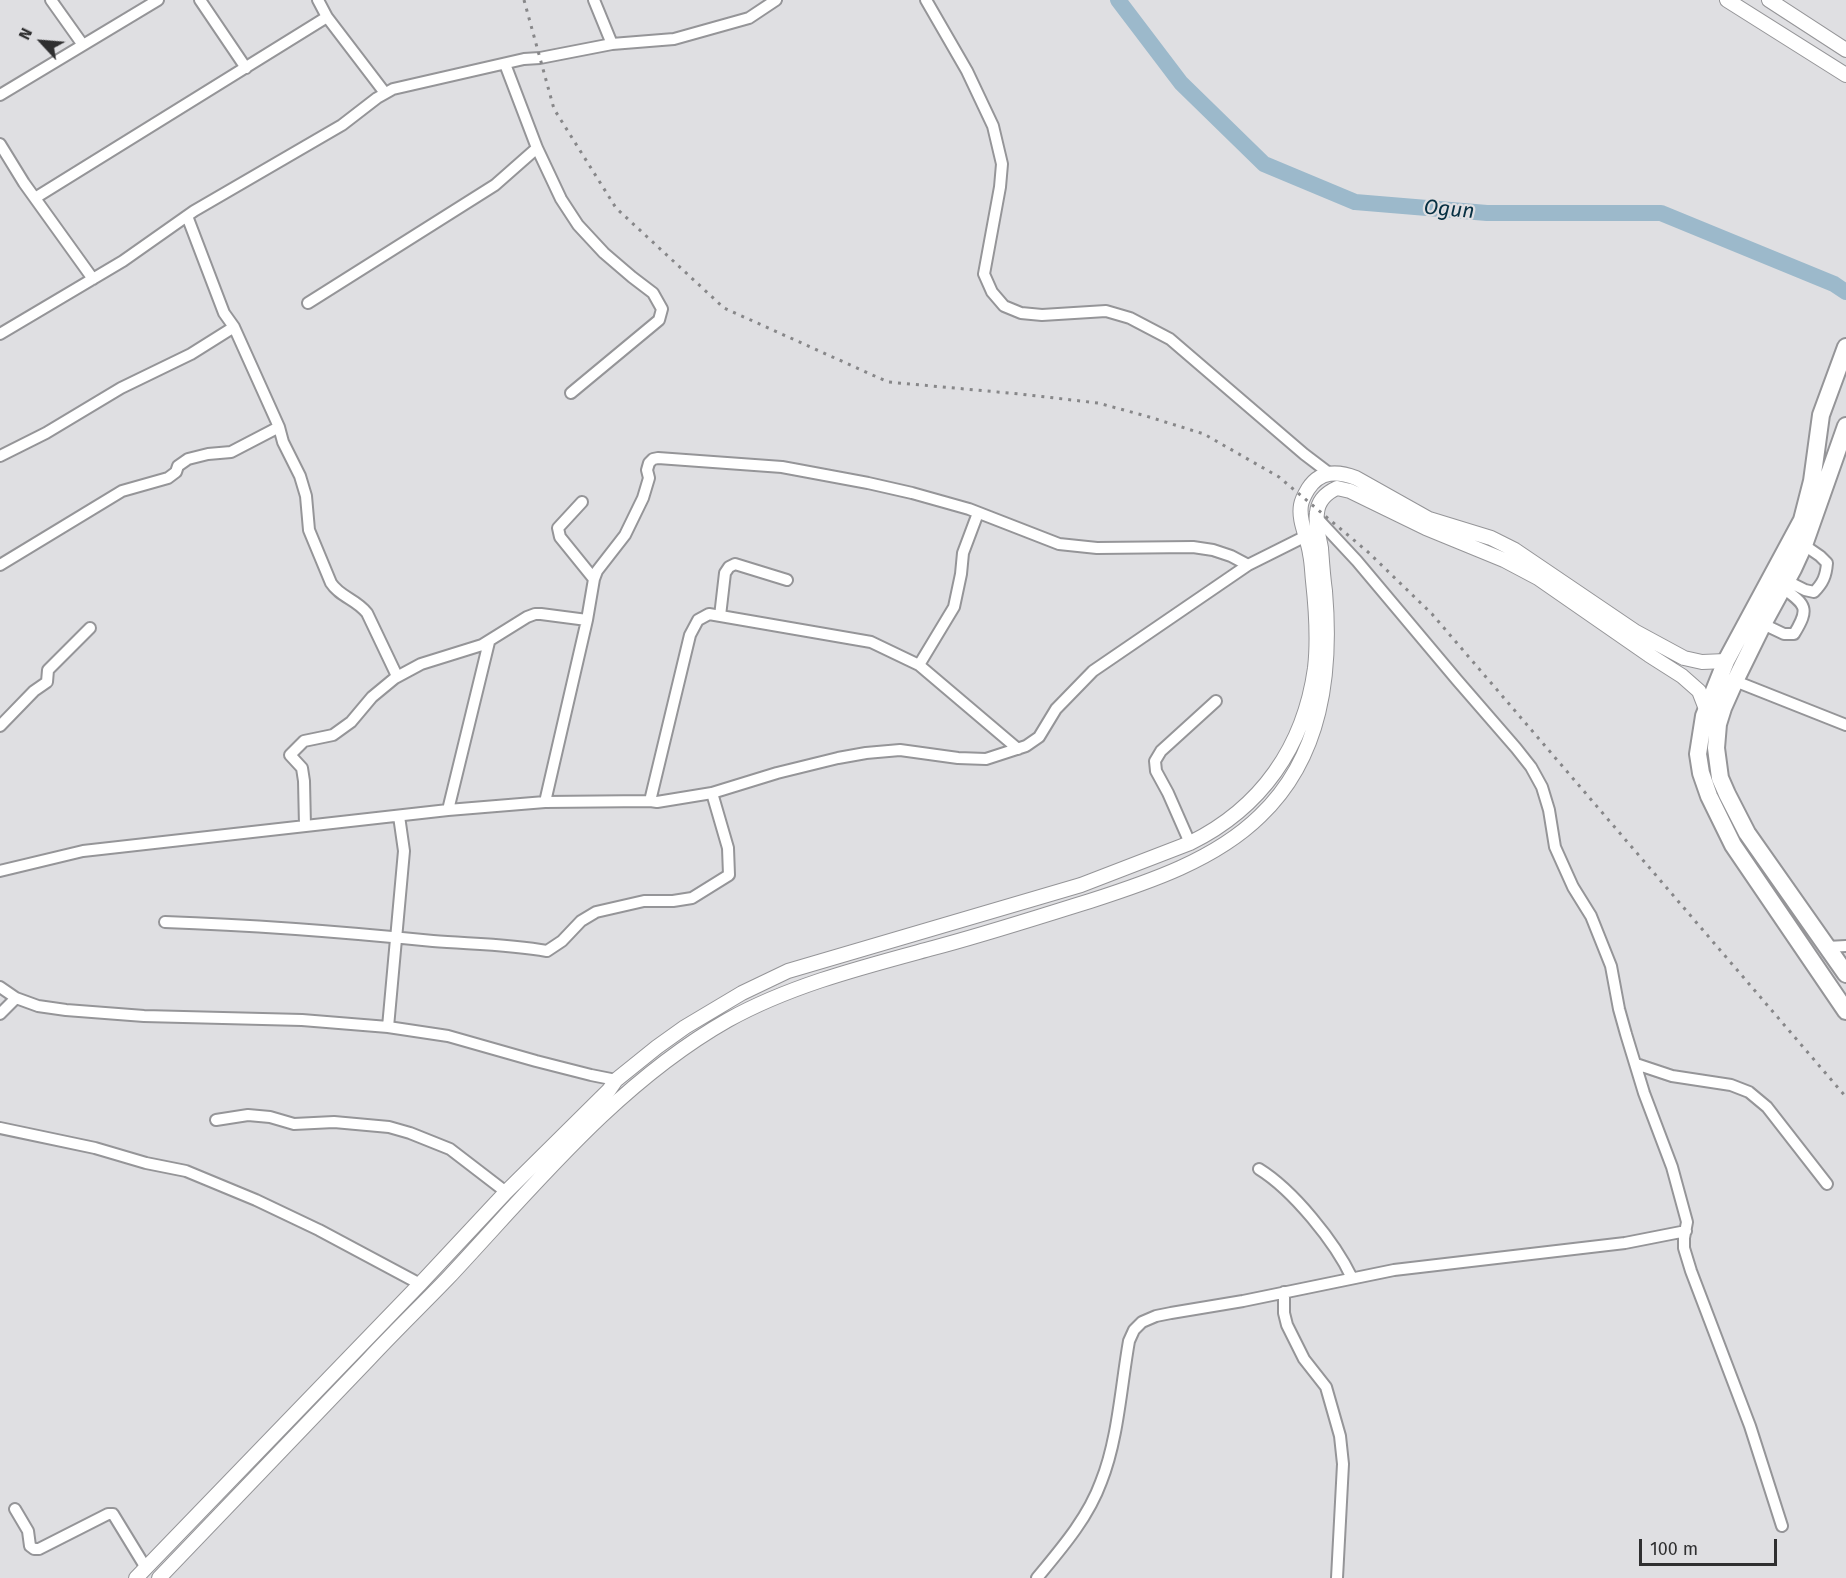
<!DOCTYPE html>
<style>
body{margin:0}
#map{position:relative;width:1846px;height:1578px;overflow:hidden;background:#dfdfe2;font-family:"Fira Sans",sans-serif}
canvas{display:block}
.north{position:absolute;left:12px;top:12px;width:60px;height:60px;-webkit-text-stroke:4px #dfdfe2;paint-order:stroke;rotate:296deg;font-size:16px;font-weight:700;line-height:24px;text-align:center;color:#2f2f30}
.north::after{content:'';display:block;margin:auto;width:21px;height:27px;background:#2f2f30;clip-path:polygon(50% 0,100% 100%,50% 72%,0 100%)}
.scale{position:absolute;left:1639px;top:1539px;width:138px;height:27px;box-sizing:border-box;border:3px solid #2f2f30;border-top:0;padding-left:8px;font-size:18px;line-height:21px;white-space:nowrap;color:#2f2f30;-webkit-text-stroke:4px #dfdfe2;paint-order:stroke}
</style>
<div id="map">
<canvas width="1846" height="1578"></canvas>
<div class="north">N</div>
<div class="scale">100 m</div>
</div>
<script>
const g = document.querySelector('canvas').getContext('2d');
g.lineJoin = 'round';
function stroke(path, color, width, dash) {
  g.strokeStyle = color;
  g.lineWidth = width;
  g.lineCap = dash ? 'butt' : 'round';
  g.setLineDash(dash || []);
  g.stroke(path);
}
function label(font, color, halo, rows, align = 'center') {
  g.font = font + ' "Fira Sans",sans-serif';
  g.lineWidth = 4.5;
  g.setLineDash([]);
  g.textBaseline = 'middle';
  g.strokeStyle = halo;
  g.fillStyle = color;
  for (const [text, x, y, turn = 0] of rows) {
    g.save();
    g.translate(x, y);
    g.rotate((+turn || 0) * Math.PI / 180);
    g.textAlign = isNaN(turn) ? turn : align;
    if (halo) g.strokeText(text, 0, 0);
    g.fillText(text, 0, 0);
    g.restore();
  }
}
const river = new Path2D(`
 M1118,0L1181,83L1264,164L1355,202L1487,213H1661L1834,284L1846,292`);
const minor = new Path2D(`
 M51,0L83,45
 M200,0L246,68
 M318,0L327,17L385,93
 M594,0L612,44
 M926,0L967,71L993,126L1002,164L1000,187L984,274L992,292L1004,306L1021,313L1042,315L1106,311L1130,318L1170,339L1304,454L1329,473
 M505,64L537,148L561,199L578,225L604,253L632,277L653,293L662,309L659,320L571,393
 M0,95L158,0
 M0,144L24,183L93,279
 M35,198L327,17
 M187,216L224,313L234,327L279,427L283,442L300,476L306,496L309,530L331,583C340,597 356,599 367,613L397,676
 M308,303L495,185L537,148
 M0,334L123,261L194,211L342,125L377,98L393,89L524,59L540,58L612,44L674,39L749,18L776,0
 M0,456L46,433L121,388L191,354L234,327
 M582,502L558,528L560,537L594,579
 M1316,517L1357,561L1457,680L1516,748L1531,767L1542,787L1549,810L1555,847L1573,887L1591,916L1611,966L1619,1009L1626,1034L1644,1093L1672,1167L1687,1222L1684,1238V1248L1691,1271L1750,1426L1782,1526
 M0,565L122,491L168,478L176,472L178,466L188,459L208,454L231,452L279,427
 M1787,581L1805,590L1814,592C1823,583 1826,576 1827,563L1820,556L1804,545
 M720,616L725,573L729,567L735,564L787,580
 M1763,624L1784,634H1794C1810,608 1806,605 1783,588
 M919,665L954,607L961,574L963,553L978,513
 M1735,681L1846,725
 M0,726L34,691L47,682L48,670L90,628
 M650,801L690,635L698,620L709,614L871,642L919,665L1018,749
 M545,802L587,620L594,579L597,571L625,535L643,498L649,478L647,470L649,463L653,459L658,458L782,467L868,483L912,493L969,509L1059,544L1097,548L1193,547L1213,550L1231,556L1248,565
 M448,810L489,642
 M305,826L304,781L302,768L290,755L304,741L333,735L351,722L372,697L395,678L421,664L482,645L527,617L535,614H541L587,620
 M1190,843L1168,793L1156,771L1155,761L1161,751L1216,701
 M0,871L83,851L448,810L545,802L650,801L657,802L712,793L777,773L838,758L866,753L900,750L958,758L986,759L1026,746L1039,737L1056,709L1093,671L1248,565L1306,536
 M165,922C255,925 344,932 433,941C471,944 510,944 547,951L562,941L581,921L596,912L644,901H673L692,898L729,875L728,848L712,793
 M1827,947L1846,946
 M0,987L16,998L38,1006L66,1010L144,1016L302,1020L388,1027L448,1036L536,1061L591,1075L616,1080
 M0,1014L16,998
 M388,1027L404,851L399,816
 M1636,1064L1672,1076L1731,1085L1749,1092L1767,1107L1827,1184
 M216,1120L248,1115L270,1117L294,1124L334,1122L389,1127L410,1133L450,1149L506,1192
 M0,1128L95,1148L146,1163L186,1171L256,1200L319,1230L420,1284
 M1259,1169C1293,1190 1335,1242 1352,1278
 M1284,1292V1313L1287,1325L1304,1359L1326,1387L1340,1436L1343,1464L1337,1578
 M15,1509L28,1531L30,1546L34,1549H39L108,1514H113L146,1568
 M1037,1578C1061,1549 1088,1518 1101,1482C1118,1440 1121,1386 1129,1341L1134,1330L1142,1322L1156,1316L1171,1313L1243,1301L1394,1270L1625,1243L1686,1231`);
const major = new Path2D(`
 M1727,0L1846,75
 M1769,0L1846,50
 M136,1578L420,1284L506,1192L609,1090L616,1080L657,1047L685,1027L742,993L788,971L1081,885L1190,843C1261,808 1304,747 1315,668C1318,642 1316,608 1313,581C1312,572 1312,563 1310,554C1308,538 1298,521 1301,505C1302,499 1305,494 1308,489C1320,470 1338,471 1356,478L1429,519L1491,538L1515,550L1636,632L1684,658L1702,662L1726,661
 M159,1578C229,1505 299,1432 369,1359C395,1331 422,1305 448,1278C534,1186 617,1083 728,1020C791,985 863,967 933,948C986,934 1038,917 1090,901C1149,882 1215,860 1260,816C1322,757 1332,673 1325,591C1323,577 1322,562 1321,548C1319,537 1315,524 1317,513C1318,501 1326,493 1337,488L1350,491L1426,528L1504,560L1538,578L1649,655L1682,676L1699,691L1706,709`);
const highway = new Path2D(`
 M1846,347L1821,415L1812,481L1802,520L1726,661L1704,716L1698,754L1701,773L1709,796L1733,845L1846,1011
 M1846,426L1804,545L1793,569L1763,624L1735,681L1723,708L1718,724L1716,748L1720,778L1727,794L1747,833L1846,974`);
const rail = new Path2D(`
 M524,0L554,109L616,208L724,308L888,382L1020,394L1098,403L1146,416L1204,434L1279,477L1368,552L1432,614L1846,1097`);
const waterNames = [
 ["Ogun",1449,210,5]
];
stroke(river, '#9cb9cb', 16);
stroke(minor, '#959598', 14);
stroke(major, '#959598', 16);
stroke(highway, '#959598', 20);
stroke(minor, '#fff', 10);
stroke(major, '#fff', 14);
stroke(highway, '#fff', 16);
stroke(rail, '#878789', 3, [3, 6]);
label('italic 21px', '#063043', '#dfdfe2', waterNames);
</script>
